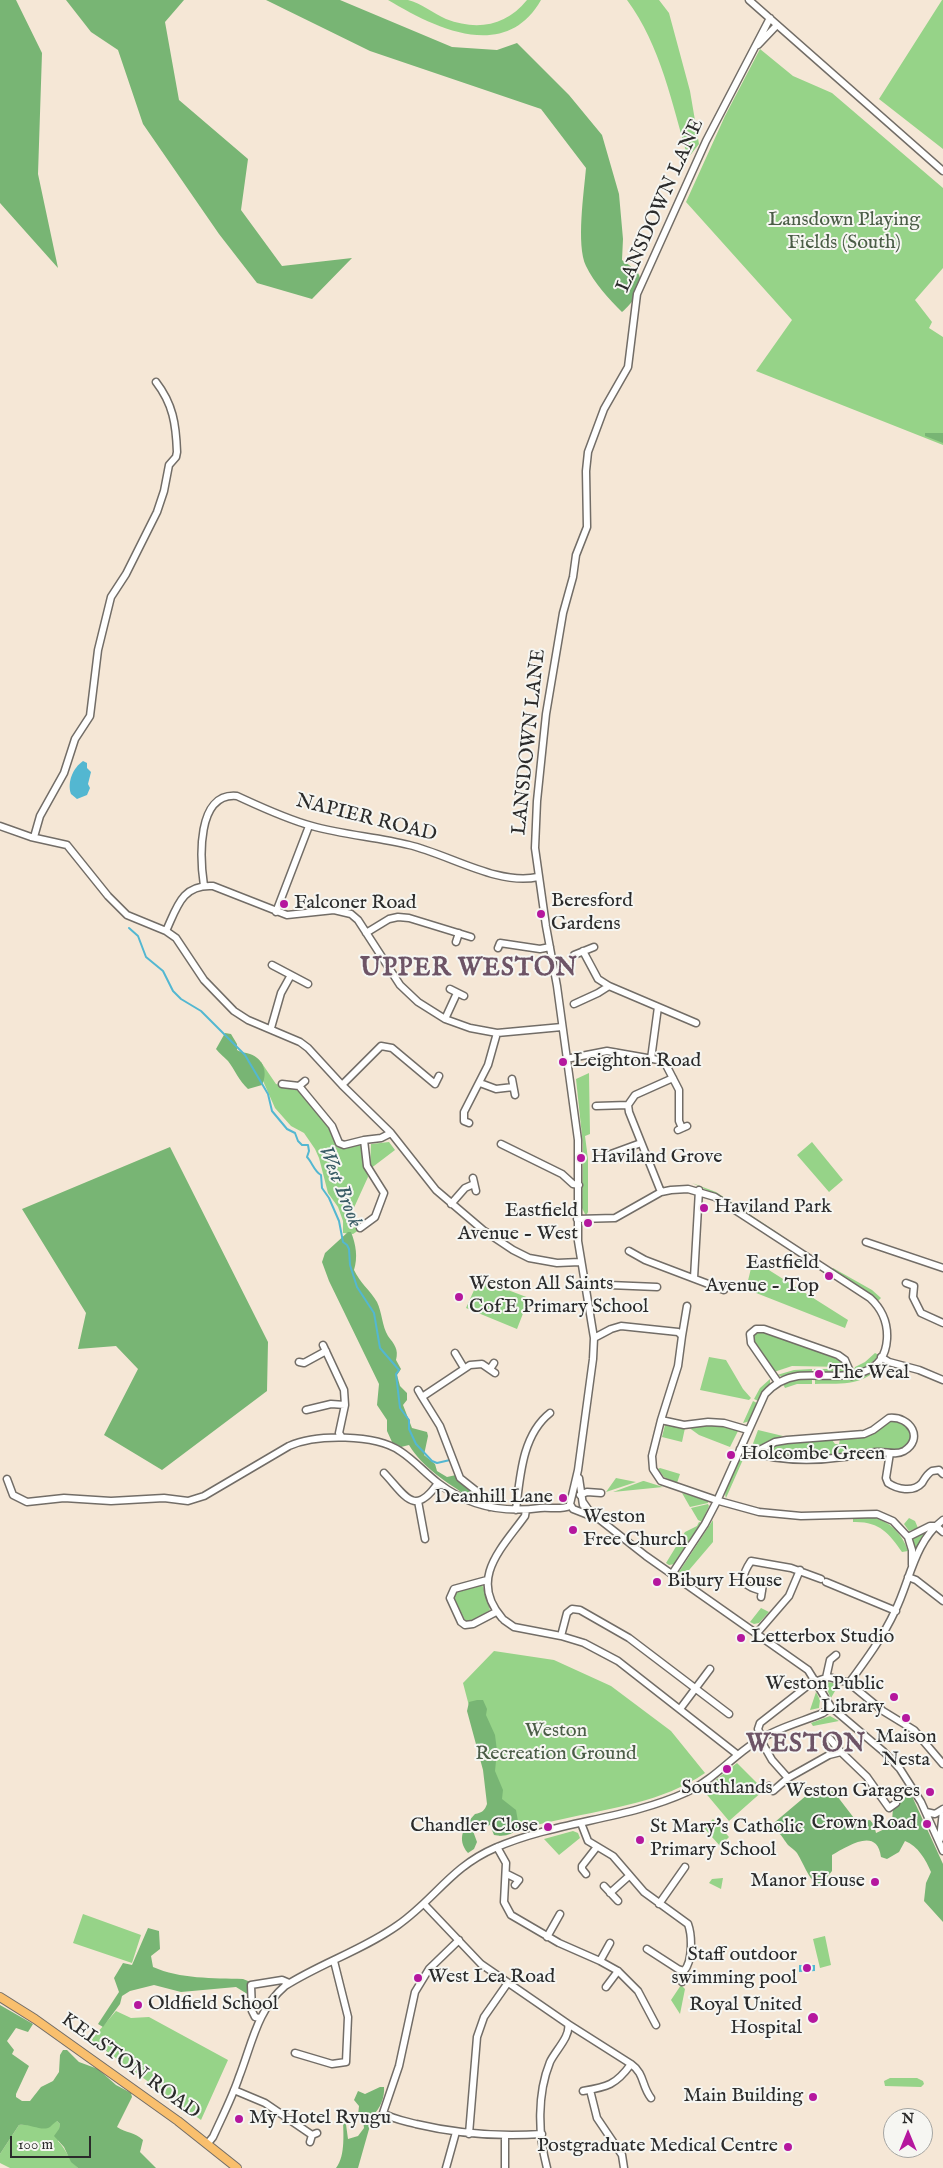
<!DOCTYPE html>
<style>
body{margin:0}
#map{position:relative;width:943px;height:2168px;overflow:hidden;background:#f5e7d6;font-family:"IM FELL English",serif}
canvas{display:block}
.north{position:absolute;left:883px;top:2108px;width:50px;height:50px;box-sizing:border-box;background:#f6f6f2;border:1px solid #a5a5a2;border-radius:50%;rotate:0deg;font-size:14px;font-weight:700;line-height:20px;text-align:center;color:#2b2b2b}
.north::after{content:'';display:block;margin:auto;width:18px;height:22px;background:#b5179e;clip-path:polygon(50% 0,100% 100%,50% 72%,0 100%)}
.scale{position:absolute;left:10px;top:2136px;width:81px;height:22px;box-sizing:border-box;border:2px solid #2b2b2b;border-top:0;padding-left:6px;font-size:15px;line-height:18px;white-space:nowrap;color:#2b2b2b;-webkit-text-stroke:4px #f6f6f2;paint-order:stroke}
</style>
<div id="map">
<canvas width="943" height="2168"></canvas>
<div class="north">N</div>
<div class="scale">100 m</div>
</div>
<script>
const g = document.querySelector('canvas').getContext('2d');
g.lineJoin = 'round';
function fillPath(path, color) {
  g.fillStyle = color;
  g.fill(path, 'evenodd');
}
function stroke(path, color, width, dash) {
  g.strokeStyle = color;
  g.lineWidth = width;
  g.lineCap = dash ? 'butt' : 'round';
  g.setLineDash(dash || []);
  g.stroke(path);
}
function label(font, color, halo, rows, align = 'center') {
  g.font = font + ' "IM FELL English",serif';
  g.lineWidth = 4;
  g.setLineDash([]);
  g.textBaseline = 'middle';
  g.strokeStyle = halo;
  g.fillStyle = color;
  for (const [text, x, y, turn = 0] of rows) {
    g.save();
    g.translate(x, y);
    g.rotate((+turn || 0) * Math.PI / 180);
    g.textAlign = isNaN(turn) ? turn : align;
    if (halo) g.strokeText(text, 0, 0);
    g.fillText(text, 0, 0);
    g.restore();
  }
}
const green = new Path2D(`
 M388,0C394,0 402,0 408,0C421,3 434,14 446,19C477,31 506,26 527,0H541C505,63 435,28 388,0Z
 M627,0H659L669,13L690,91L699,144L688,158C672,104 661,46 627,0Z
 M942,0H943V149L879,99Z
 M760,49L793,76L832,93L943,188V268L915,300L932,322L929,328L943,337V445L756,371L792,320L686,202L725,116Z
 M261,1062L276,1084L299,1090L330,1127L337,1147L344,1149L362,1144L368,1177L352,1212L361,1223L357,1227L359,1230L353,1234L343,1233V1221L338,1207L328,1193L319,1158L315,1149L304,1133L291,1126L275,1108L256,1065Z
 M589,1073L590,1134L585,1136L588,1159V1212L586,1216L582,1208L583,1145L576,1079Z
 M389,1142L395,1150L370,1169L371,1144Z
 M812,1142L843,1180L829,1192L797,1155Z
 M692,1183L716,1192L781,1235L780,1236L717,1195Z
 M753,1260L848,1320L845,1328L746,1289Z
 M833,1268L872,1290L881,1298L878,1301L869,1293L832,1270Z
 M479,1279L529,1298L517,1329L466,1308Z
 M762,1331L840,1360L844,1361L845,1367L792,1366L774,1372L754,1342V1335Z
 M875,1353L879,1355C872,1363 865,1371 854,1370L855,1367L865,1362Z
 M709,1357L726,1360L743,1389L751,1398L749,1400L700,1390Z
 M882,1361L886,1362C861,1387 847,1383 815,1384V1379L857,1378L869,1373Z
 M812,1369V1374L784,1377L777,1375L794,1370Z
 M814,1369H847V1370C838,1377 825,1372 815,1372Z
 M770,1379V1385L758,1401L754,1399L760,1388Z
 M796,1379H812V1384H797L785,1388L782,1382Z
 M753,1401L757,1403L750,1421L743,1423Z
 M892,1420H901L911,1431V1442L903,1450L813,1457L812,1453H808L805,1458L761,1451C784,1439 807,1442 832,1440L835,1444H839L840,1439L875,1432Z
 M665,1425L685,1428L682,1442L662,1437Z
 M718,1425L739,1429L730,1447L699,1435L688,1427Z
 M758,1430L783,1436L751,1449Z
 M745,1455L726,1498C722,1488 736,1459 745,1455Z
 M660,1468L680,1474L677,1483L664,1477L658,1469Z
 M616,1478L636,1482L606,1492Z
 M644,1481L663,1487L613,1492L643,1481Z
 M682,1493L708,1501V1503L690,1507Z
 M708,1504L709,1506L702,1522L698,1520L691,1508Z
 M871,1517C890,1521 902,1533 908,1551L902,1552C889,1533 879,1521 853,1522V1518Z
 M909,1518L915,1521L918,1528L909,1531L904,1524Z
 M713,1520V1542L684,1576L679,1572Z
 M699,1522L702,1523L699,1528L675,1564L669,1565L666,1563L685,1532L697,1526Z
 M930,1528L916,1552L912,1538Z
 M482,1584L490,1610L471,1622H466L453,1598L454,1592Z
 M761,1608L769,1612L759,1623L754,1624L750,1622Z
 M494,1651L554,1660L611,1686L671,1731L705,1773C663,1802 611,1808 563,1819C541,1823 520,1830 499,1836L488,1778L463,1683Z
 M827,1682L839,1684L831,1698L826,1688Z
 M816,1692L820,1700L819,1708L810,1710Z
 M830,1716L839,1721L813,1726L811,1723Z
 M737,1763L764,1790L729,1821L703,1790Z
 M713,1819L729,1837L720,1846L704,1828Z
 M573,1831L578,1833L580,1838L559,1855L544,1839Z
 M723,1878L721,1889L709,1883L712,1879Z
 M83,1914L141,1935L132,1963L73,1943Z
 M825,1936L831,1965L820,1968L813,1939Z
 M681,1985L685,1989L680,2014L671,2000Z
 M116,2011L131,2018L149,2017L228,2060L201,2120L91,2040Z
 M890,2078H917L923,2081L924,2084L921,2087L885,2086L884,2081Z
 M57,2121L60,2124L58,2141C66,2149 69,2160 78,2168H10L0,2163V2154L19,2125Z`);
const forest = new Path2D(`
 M0,0H16L42,53L38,174L58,268L0,203Z
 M66,0H184L165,22L179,100L248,159L241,210L282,266L352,258L312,299L257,283L219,234L143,124L118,50L91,32Z
 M266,0H340L452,47L497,50L517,43L569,95L602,135L619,194L623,239L622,260C626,263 634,268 638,273C646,286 632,304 622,312C609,299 594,283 586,266C576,245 584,192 586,168L541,109L370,51Z
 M925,433H943V443L925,436Z
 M225,1033L231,1034L237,1044V1050C242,1053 245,1052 250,1054C264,1059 268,1073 262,1085L248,1089C239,1081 235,1070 228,1061C224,1057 219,1053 216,1049Z
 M170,1147L268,1342L267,1391L162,1470L104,1435L138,1369L116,1346L78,1349L86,1313L22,1209Z
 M348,1232H351C356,1245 358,1257 354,1270C360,1283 370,1290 377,1302C382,1312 382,1326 388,1336C394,1344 399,1349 396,1360L401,1369L397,1375L400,1386L407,1393V1400L403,1405L412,1428L427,1432L428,1436L424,1455L435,1464L437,1471L447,1477L456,1475L471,1491L473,1496L469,1497C446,1482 423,1468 409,1445L401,1447L392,1442L387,1431V1420L377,1405L379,1384L329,1281L322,1262L325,1253Z
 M477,1700H483L487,1709L486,1715L495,1735L497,1751L495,1771L503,1790L502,1799L516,1810L519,1827C512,1835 505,1837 494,1835L490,1825L473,1831L477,1842L474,1849L468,1853C456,1839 464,1826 475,1814C482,1813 485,1810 487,1804L483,1770L467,1711L469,1702Z
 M822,1787L834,1792L857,1822L870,1820L874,1825L876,1833L891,1826C893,1820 892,1815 893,1810C894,1802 906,1797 911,1794L943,1864V1922L924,1901L926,1883L931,1872C926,1860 918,1846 905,1841L899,1852L887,1859L881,1857C877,1826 847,1847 832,1855V1871L824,1881L817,1885C807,1876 804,1864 797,1853C795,1850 791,1848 788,1845C781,1836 782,1832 770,1831L769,1827L807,1795Z
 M148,1928L159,1931L160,1949L151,1956L153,1967C180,1979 213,1978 243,1979L248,1981L251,1985L249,1995L236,1987L181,1992L154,1985L130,1991L122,1996L120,2004L103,2027L98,2024L119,1992L114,1978L123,1963L132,1965Z
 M0,2005L33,2024L28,2032L16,2028L7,2041L14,2050L12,2054L29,2066L16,2094V2097L22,2101H30L41,2087L53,2081L59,2072L60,2055L63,2050H67L79,2062L98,2069L116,2085L131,2093L132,2097L117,2127C126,2133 135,2132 143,2140L140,2152L156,2168H78L71,2162L64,2147L54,2136L59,2129L60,2124L57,2121C54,2123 52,2125 50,2127C42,2132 29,2123 19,2125L0,2154Z
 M380,2087H384C385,2097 380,2109 373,2115L358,2168H336C346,2155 343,2132 343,2116L345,2117L348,2139L358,2136L364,2128L363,2119L358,2115L359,2106L354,2100L358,2091L365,2094Z`);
const water = new Path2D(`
 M83,761L87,763V768L91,772L88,784L90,788L87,795L77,799L71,794C67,782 73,768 83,761Z
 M799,1965H815V1971L799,1972Z`);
const stream = new Path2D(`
 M129,928L138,936L146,957L163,971L173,991L181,999L201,1011L245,1055L268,1094L272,1111L287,1129L295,1133L298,1141L302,1145H308L309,1151L307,1157C312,1162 314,1171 321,1175L322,1188L329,1198L339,1221L343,1242L347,1245L349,1249L350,1265L357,1287L374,1313L380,1348L399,1370L396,1374L400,1408L409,1420V1429L416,1444L432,1461L437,1463L450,1460`);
const minor = new Path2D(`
 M749,0L943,171
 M758,45L777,25
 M0,826L31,837L67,845L108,896L127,915L166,931L176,938L204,980L234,1011L248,1020L300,1042L308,1048L342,1085L391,1133L436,1190L483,1230L513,1250L529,1258L557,1263L580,1262
 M34,837L40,816L64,773L75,739L90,716L98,650L111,597L126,574L157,512L164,491L169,465L176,457L177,452C176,424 173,404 156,382
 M204,886C200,859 196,792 237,796C261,807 286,819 312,826C344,835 377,837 409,845C448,854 498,886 538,877
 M276,912L309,826
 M166,931C177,907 182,884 213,886L287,915L334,910L351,914L358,920L400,985L418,1002L445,1019L470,1028L497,1033L562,1027
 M366,933L389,919L398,917L409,918L471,937
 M456,942L459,933
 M498,948L500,943L540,949L550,947
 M583,951L598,979L609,986L696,1023
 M574,955L594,947
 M272,965L308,984
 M450,989L464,996
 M574,1004L598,993L609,986
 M445,1019L457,993
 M271,1028L281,993L291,975
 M566,1059L607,1051L664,1061L679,1090V1121L682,1128
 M651,1059L658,1007
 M512,1079L515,1095
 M480,1083L496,1089L513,1087
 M282,1084L299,1086L305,1081
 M342,1085L381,1046L392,1048L435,1084L439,1076
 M299,1086L332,1126L339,1143L344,1145L364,1140
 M596,1106L628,1105
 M469,1123L464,1121V1112L488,1065L497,1033
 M678,1130L687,1126
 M501,1144L562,1174L573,1184L579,1185
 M600,1158L641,1143
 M473,1178L476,1191
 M661,1192L629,1112L628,1105L635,1095L673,1078
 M451,1204L465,1188L474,1184
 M577,1219L615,1218L661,1192L671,1190L688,1189L715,1197L870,1298C882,1309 888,1322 887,1339C884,1387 829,1373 798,1376C784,1378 774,1384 765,1394L717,1501L705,1524L672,1574
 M360,1228L375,1217L384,1193L367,1166L364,1140L381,1138L391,1133
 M866,1242L943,1268
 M629,1251L645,1260L724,1290
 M694,1278L699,1190
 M906,1283L914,1286L913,1297L921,1313L943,1323
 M585,1284L657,1287
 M682,1336L687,1306
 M594,1338L611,1329L621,1326L678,1332L682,1336L678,1366L661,1420L652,1456L653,1469L661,1481L719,1501L759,1512L801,1516L877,1514L893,1521L908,1537L912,1550V1565
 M323,1345L344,1390L345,1405L339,1433L341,1436
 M455,1353L464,1368
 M881,1357L889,1362L919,1370L943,1380
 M299,1362L304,1363L326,1351
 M490,1369L494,1363
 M778,1382L751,1343L750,1334L756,1329H764L838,1355L845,1360L852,1376
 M418,1390L422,1397
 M306,1410L331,1404L345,1405
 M661,1420L684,1425L708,1422L724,1423L748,1430
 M740,1449C772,1460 809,1462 843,1457C854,1456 866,1453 877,1452C886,1451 895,1456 904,1451C924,1439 911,1416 889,1418L873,1430L864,1434L787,1440L775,1442L754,1453
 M890,1453L886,1478L888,1483C897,1489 913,1493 922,1483C925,1478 927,1474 932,1471L939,1470L943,1474
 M384,1473C405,1495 414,1518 438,1483
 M579,1478L583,1505
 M7,1479L13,1495L27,1502L64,1498L111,1501L164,1498L188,1501L204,1496L289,1446C316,1434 375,1434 400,1451C414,1460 425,1473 438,1483C468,1506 503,1513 540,1508C550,1507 560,1510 570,1506
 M580,1495L587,1492L601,1493
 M418,1501L425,1539
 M583,1502L590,1512L646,1556L808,1670L831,1707L884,1752L900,1769L921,1802L943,1851
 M490,1507L489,1501L460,1478L440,1426L422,1397L470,1365L482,1364L495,1373
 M516,1510C520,1477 522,1435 550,1413
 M601,1520L573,1509L570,1504L578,1470L593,1359L594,1338L578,1241V1140L557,986L546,926L535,848L537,801L546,714L563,613L573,577L576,555L587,527L586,471L588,452L604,409L628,367L637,294L706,141L770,18
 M936,1526L943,1532
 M908,1537L930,1526H936
 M908,1577L916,1580L943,1601
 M487,1580L454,1589L450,1598L461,1622L465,1625L473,1624L496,1612
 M826,1582L896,1611
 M762,1591C741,1586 739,1579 751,1561L791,1568L821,1579
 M761,1597L763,1584
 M502,1618C468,1579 502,1548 525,1516L526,1510
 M504,1620L514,1627L561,1636L584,1643L618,1661L738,1755
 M757,1633L789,1596L800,1570
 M561,1636L567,1613L572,1609L580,1610L629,1638L729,1714
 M826,1678L830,1660L836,1655
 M817,1681L829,1677L849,1683L883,1711L914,1730L943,1764
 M849,1683C866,1660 883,1637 895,1611C910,1581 914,1542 943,1520
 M680,1709L710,1669
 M762,1738L758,1729L760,1723L815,1680
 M760,1739L772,1760L788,1778L829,1755L841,1752L867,1777L889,1808L896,1803
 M830,1739L841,1752
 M769,1786L773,1791L788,1778
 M926,1812L935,1814L943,1809
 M581,1823L588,1841L613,1856L644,1892L688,1924C692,1935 693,1961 684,1971L678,1969L647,1949
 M940,1839L943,1811
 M497,1847L506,1863L504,1902L511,1915L559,1943L600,1961L618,1971L638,1991L656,2025
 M507,1874L519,1880L515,1885
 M586,1874L582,1869V1866L596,1848
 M604,1886L618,1901
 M610,1893L629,1876
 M424,1904L481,1964L568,2024C571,2036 555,2051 550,2062C537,2094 538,2134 547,2168
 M659,1904L685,1867
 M547,1937L560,1914
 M459,1940L429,1969L415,1992L399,2066L383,2113C392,2119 405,2121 416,2124C458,2134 498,2137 542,2134
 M600,1961L610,1943
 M682,1982L684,1971
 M606,1987L618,1971
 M259,2018L255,2017L252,2011L251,1985L282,1980L289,1983
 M568,2024L631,2064
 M295,2053L332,2064L346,2062L348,2017L334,1961
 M234,2090L265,2103L312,2135
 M590,2090L597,2118L622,2155L624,2168
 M583,2091C607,2087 616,2085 631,2064C645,2074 641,2085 651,2098
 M469,2134L477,2037L484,2017L507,1984
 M505,2137V2168
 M310,2142L312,2135L317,2133
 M208,2143L213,2137C222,2117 232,2098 239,2077C252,2044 257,2010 285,1986C321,1963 363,1950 398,1925C435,1899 451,1867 495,1848C556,1821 626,1820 687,1792C713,1780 731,1758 754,1743C774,1729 801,1722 823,1713L831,1707
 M446,2168L456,2132`);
const major = new Path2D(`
 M0,1997L35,2019L178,2121L237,2168`);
const markers = [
 [284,904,5,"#b5179e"],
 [541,914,5,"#b5179e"],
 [563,1062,5,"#b5179e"],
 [581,1158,5,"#b5179e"],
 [704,1208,5,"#b5179e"],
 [588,1223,5,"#b5179e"],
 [829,1276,5,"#b5179e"],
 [459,1297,5,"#b5179e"],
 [819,1374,5,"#b5179e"],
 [731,1455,5,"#b5179e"],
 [563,1498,5,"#b5179e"],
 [573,1530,5,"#b5179e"],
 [657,1582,5,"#b5179e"],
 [741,1638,5,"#b5179e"],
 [894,1697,5,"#b5179e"],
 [906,1718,5,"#b5179e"],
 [727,1769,5,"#b5179e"],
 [930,1792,5,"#b5179e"],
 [927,1824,5,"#b5179e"],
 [548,1827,5,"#b5179e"],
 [640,1840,5,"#b5179e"],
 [875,1882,5,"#b5179e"],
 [807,1968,5,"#b5179e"],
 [418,1978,5,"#b5179e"],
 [138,2005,5,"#b5179e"],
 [813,2018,6,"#b5179e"],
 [813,2097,5,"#b5179e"],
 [239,2119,5,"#b5179e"],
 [788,2147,5,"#b5179e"]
];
const streetNames = [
 ["LANSDOWN LANE",661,206,-66],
 ["LANSDOWN LANE",530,742,-84],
 ["NAPIER ROAD",366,819,14],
 ["KELSTON ROAD",130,2067,36]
];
const parkNames = [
 ["Lansdown Playing",844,221],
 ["Fields (South)",844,244],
 ["Weston",556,1732],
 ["Recreation Ground",556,1755]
];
const poiNames = [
 ["Beresford",551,902],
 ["Gardens",551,925],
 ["Falconer Road",294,904],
 ["Leighton Road",573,1062],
 ["Haviland Grove",591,1158],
 ["Haviland Park",714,1208],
 ["Eastfield",578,1212,"right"],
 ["Avenue - West",578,1235,"right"],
 ["Eastfield",819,1264,"right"],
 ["Avenue - Top",819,1287,"right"],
 ["Weston All Saints",469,1285],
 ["CofE Primary School",469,1308],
 ["The Weal",829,1374],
 ["Holcombe Green",741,1455],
 ["Deanhill Lane",553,1498,"right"],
 ["Weston",583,1518],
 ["Free Church",583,1541],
 ["Bibury House",667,1582],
 ["Letterbox Studio",751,1638],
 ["Weston Public",884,1685,"right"],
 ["Library",884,1708,"right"],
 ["Maison",906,1738,"center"],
 ["Nesta",906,1761,"center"],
 ["Southlands",727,1789,"center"],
 ["Weston Garages",920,1792,"right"],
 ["Crown Road",917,1824,"right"],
 ["Chandler Close",538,1827,"right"],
 ["St Mary's Catholic",650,1828],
 ["Primary School",650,1851],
 ["Manor House",865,1882,"right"],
 ["Staff outdoor",797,1956,"right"],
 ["swimming pool",797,1979,"right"],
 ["West Lea Road",428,1978],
 ["Oldfield School",148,2005],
 ["Royal United",802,2006,"right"],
 ["Hospital",802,2029,"right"],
 ["Main Building",803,2097,"right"],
 ["My Hotel Ryugu",249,2119],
 ["Postgraduate Medical Centre",778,2147,"right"]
];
const waterNames = [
 ["West Brook",339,1187,68]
];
const districtNames = [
 ["UPPER WESTON",469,970],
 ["WESTON",806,1746]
];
fillPath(green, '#96d388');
fillPath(forest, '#78b574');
fillPath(water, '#53b7d1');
stroke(stream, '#53b7d1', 2);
stroke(minor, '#726d67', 9);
stroke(major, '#726d67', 10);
stroke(minor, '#fff', 6);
stroke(major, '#f9bf6d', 8);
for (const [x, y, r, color] of markers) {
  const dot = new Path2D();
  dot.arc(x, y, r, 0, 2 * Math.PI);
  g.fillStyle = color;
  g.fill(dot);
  stroke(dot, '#f6f6f2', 2);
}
label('20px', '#2b2b2b', '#f6f6f2', streetNames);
label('20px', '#4b5d47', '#f6f6f2', parkNames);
label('20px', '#2b2b2b', '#f6f6f2', poiNames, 'left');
label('italic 21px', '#395c65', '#f6f6f2', waterNames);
g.letterSpacing = '1px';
label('bold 25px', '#6d5466', '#f6f6f2', districtNames);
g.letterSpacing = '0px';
</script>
